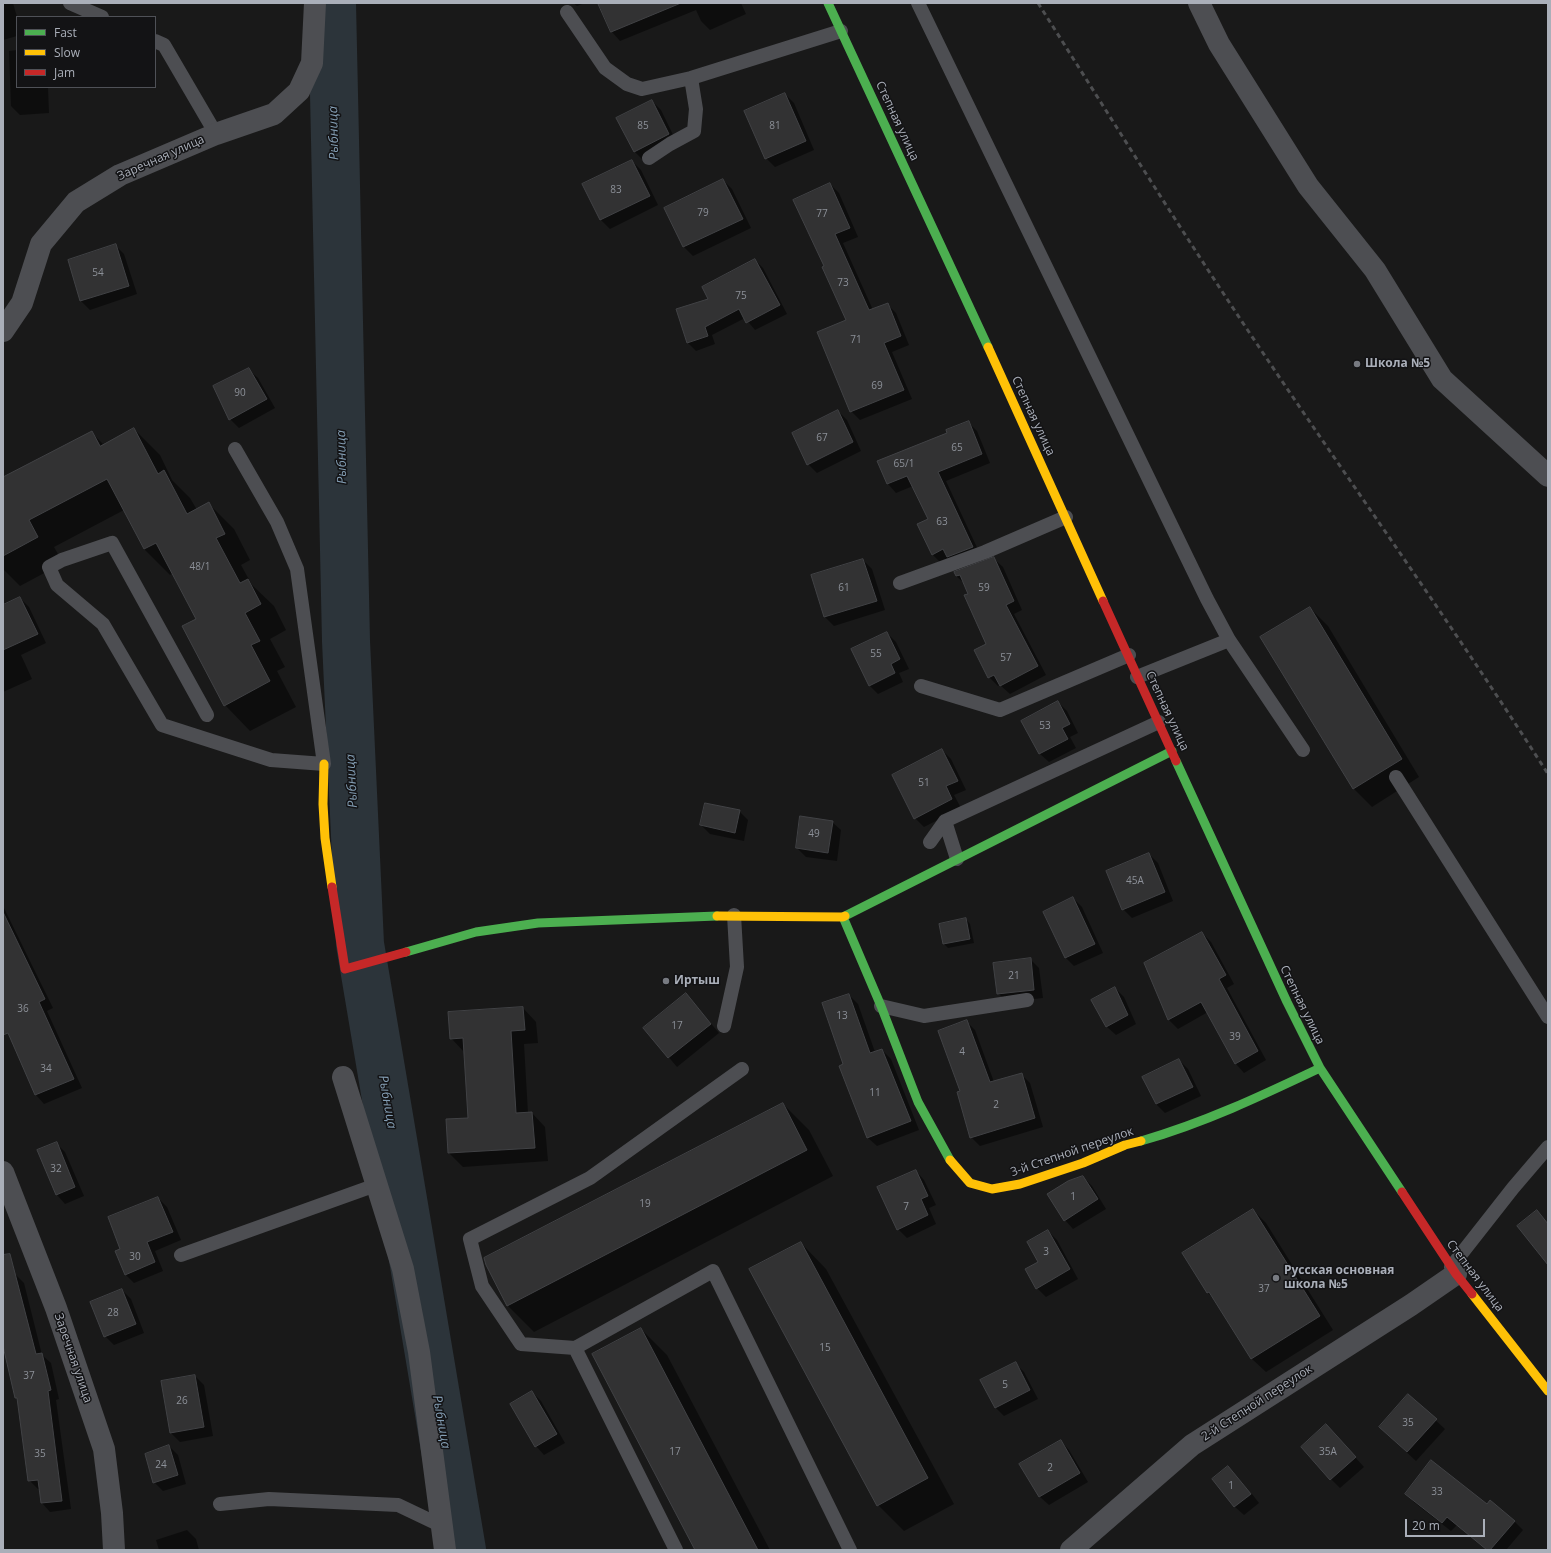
<!DOCTYPE html>
<meta charset="utf-8">
<style>
body{margin:0}
#map{position:relative;width:1551px;height:1553px;overflow:hidden;background:#191919;font-family:"Open Sans",sans-serif}
canvas{display:block}
.frame{position:absolute;inset:0;border:4px solid #aaafb9;pointer-events:none}
.legend{position:absolute;left:16px;top:16px;width:140px;height:72px;box-sizing:border-box;background:#131315;border:1px solid #4f5157;margin:0;padding:5px 7px;list-style:none;font-size:12px;color:#aaafb9}
.legend li{display:flex;align-items:center;gap:8px;height:20px}
.legend b{width:20px;border:1px solid #4f5157}
.scale{position:absolute;left:1405px;top:1519px;width:80px;height:18px;box-sizing:border-box;border:2px solid #aaafb9;border-top:0;padding-left:5px;font-size:12px;line-height:14px;white-space:nowrap;color:#aaafb9;-webkit-text-stroke:3px #131315;paint-order:stroke}
</style>
<div id="map">
<canvas width="1551" height="1553"></canvas>
<div class="frame"></div>
<ul class="legend">
<li><b style="height:5px;background:#4caf50"></b>Fast</li>
<li><b style="height:5px;background:#ffc107"></b>Slow</li>
<li><b style="height:5px;background:#c62828"></b>Jam</li>
</ul>
<div class="scale">20 m</div>
</div>
<script>
const g = document.querySelector('canvas').getContext('2d');
g.lineJoin = 'round';
function fillPath(path, color) {
  g.fillStyle = color;
  g.fill(path, 'evenodd');
}
function stroke(path, color, width, dash) {
  g.strokeStyle = color;
  g.lineWidth = width;
  g.lineCap = dash ? 'butt' : 'round';
  g.setLineDash(dash || []);
  g.stroke(path);
}
function label(font, color, halo, rows, align = 'center') {
  g.font = font + ' "Open Sans",sans-serif';
  g.lineWidth = 3;
  g.setLineDash([]);
  g.textBaseline = 'middle';
  g.strokeStyle = halo;
  g.fillStyle = color;
  for (const [text, x, y, turn = 0] of rows) {
    g.save();
    g.translate(x, y);
    g.rotate((+turn || 0) * Math.PI / 180);
    g.textAlign = isNaN(turn) ? turn : align;
    if (halo) g.strokeText(text, 0, 0);
    g.fillText(text, 0, 0);
    g.restore();
  }
}
const shadow = new Path2D(`
 M3,3H13L17,17V36L3,40Z
 M573,3H585L577,6Z
 M600,3H741L746,14L710,30L701,21L696,10L620,41L612,32Z
 M17,50V87H48L49,113L20,115L11,106L9,51Z
 M785,94L794,103L814,150L775,167L766,158Z
 M652,101L661,110L677,143L643,160L634,151Z
 M632,161L641,170L658,205L610,229L601,220L584,185Z
 M723,180L732,189L751,228L693,256L684,247L665,208Z
 M830,184L839,193L858,237L843,243L873,310L887,304L896,313L909,345L892,352L912,399L860,420L851,411L847,320L825,267Z
 M115,245L124,254L137,294L90,310L81,301L69,261Z
 M755,260L763,268L787,314L755,330L745,318L712,335L715,344L696,351L688,343L677,309L710,299Z
 M249,370L258,378L275,408L239,428L230,419Z
 M838,411L847,420L861,451L817,473L808,464Z
 M968,422L977,431L990,463L946,481L981,556L941,563L932,554L929,520L913,486L896,493L888,484L878,462L948,433Z
 M134,429L160,455L172,480L190,498L197,510L208,503L234,529L250,560L241,565L252,585L274,606L286,630L270,639L285,667L277,671L296,707L250,731L225,705L197,620L173,573L170,575L144,549L124,510L54,547L63,563L20,586L3,569V478L91,432L104,445Z
 M994,559L1003,567L1022,610L1014,614L1046,675L1010,694L1000,685L998,686L989,677L987,644L965,584L956,576Z
 M863,560L872,569L885,610L834,626L825,617L812,576Z
 M20,598L29,607L46,643L21,655L32,679L3,692V603L5,605Z
 M1310,608L1328,626L1419,777L1372,807L1354,789L1262,637Z
 M887,633L896,642L909,669L899,673L903,682L878,694L869,685Z
 M1058,702L1067,711L1078,733L1070,737L1076,748L1049,762L1040,754L1022,721Z
 M942,750L951,759L966,790L954,795L961,808L924,827L915,818Z
 M739,811L748,820L744,841L710,834L701,825Z
 M832,822L841,830L837,861L806,857L797,848Z
 M1149,854L1158,863L1173,901L1132,918L1123,909Z
 M1073,898L1082,907L1103,953L1074,966L1065,957Z
 M3,906L53,1008L47,1011L82,1088L44,1104L36,1095L12,1038L7,1033L3,1024Z
 M966,919L970,924L974,943L948,948L944,944L940,925Z
 M1202,933L1211,942L1234,984L1227,988L1266,1060L1244,1073L1236,1064L1208,1012L1178,1029L1169,1020L1145,964Z
 M1030,959L1039,968L1043,998L1007,1002L998,993Z
 M1115,988L1124,997L1136,1024L1116,1035L1107,1027Z
 M686,994L719,1033L677,1067L644,1028Z
 M849,995L858,1004L875,1052L882,1050L891,1059L919,1130L877,1146L868,1138L844,1065Z
 M523,1008L536,1022L538,1043L524,1044L528,1113H532L545,1127L548,1161L463,1167L449,1153L447,1120L469,1119L464,1052L451,1038Z
 M966,1021L975,1030L994,1082L1021,1074L1030,1083L1043,1127L980,1146L971,1137L961,1092Z
 M1179,1060L1188,1069L1201,1096L1165,1113L1156,1104L1144,1077Z
 M783,1104L809,1130L833,1176L534,1332L508,1306L486,1265Z
 M56,1143L65,1152L84,1196L65,1204L57,1195L38,1151Z
 M916,1171L924,1180L936,1205L929,1208L936,1224L907,1238L898,1229Z
 M1083,1177L1092,1186L1106,1209L1073,1229L1065,1220Z
 M158,1198L167,1207L181,1240L155,1251L163,1271L134,1283L125,1274L121,1249Z
 M1253,1210L1266,1223L1333,1330L1266,1372L1252,1359L1216,1301L1208,1293L1183,1253Z
 M1048,1231L1057,1240L1078,1279L1046,1297L1037,1288L1039,1262Z
 M801,1243L826,1269L954,1504L904,1531L878,1505Z
 M15,1274L24,1283L42,1355L51,1363L59,1399L56,1400L71,1509L50,1512L42,1503L40,1489H38L29,1480L19,1400L16,1398L3,1346V1277Z
 M122,1290L131,1299L144,1333L114,1345L105,1336Z
 M641,1329L667,1355L770,1550H696Z
 M1015,1363L1024,1372L1038,1399L1004,1416L995,1407Z
 M195,1376L204,1385L213,1436L180,1442L171,1433Z
 M532,1392L541,1401L565,1443L544,1455L536,1446Z
 M1408,1395L1445,1429L1416,1461L1389,1436Z
 M1326,1425L1364,1467L1340,1488L1331,1479Z
 M1061,1441L1069,1450L1088,1482L1049,1505L1040,1497L1021,1464Z
 M169,1446L178,1455L186,1484L163,1491L154,1482Z
 M1228,1467L1250,1493L1234,1506Z
 M1252,1494L1259,1503L1244,1515L1235,1507Z
 M1406,1494L1487,1505L1514,1521L1523,1530L1506,1550H1487L1457,1525L1451,1531L1415,1503Z
 M187,1530L196,1539L199,1550H159L156,1540Z`);
const river = new Path2D(`
 M332,3L346,641L360,944L462,1550`);
const building = new Path2D(`
 M598,3H681L611,32Z
 M785,93L806,141L765,159L744,111Z
 M652,100L669,134L634,152L616,118Z
 M632,160L650,196L600,220L582,184Z
 M723,179L743,219L683,247L664,208Z
 M830,183L850,228L835,234L869,310L888,303L901,336L884,343L904,390L850,412L817,332L846,320L822,267L824,266L793,200Z
 M116,244L129,286L80,301L68,260Z
 M755,259L780,305L746,323L739,309L705,327L708,336L687,343L676,309L708,299L702,287Z
 M249,368L267,399L229,420L213,386Z
 M838,410L853,442L807,465L792,433Z
 M969,421L982,454L938,472L973,547L947,557L943,549L932,555L917,524L928,519L907,476L887,484L877,461L947,433L946,430Z
 M134,428L158,474L164,470L187,514L209,502L225,534L216,538L240,583L248,579L261,604L245,613L260,641L251,645L270,681L224,706L182,626L196,619L156,543L144,549L107,479L29,520L38,537L3,556V477L92,431L100,446Z
 M994,557L1014,601L1006,605L1038,666L1000,686L994,675L988,678L974,650L986,644L964,595L968,594L960,575L956,576L954,572Z
 M863,559L877,601L824,617L811,575Z
 M20,597L38,634L3,650V605Z
 M1310,607L1402,759L1353,789L1260,637Z
 M887,632L900,659L891,664L895,673L869,686L851,649Z
 M1058,701L1070,724L1062,728L1068,739L1039,754L1021,721Z
 M942,749L958,781L946,786L952,799L914,819L892,775Z
 M705,803L740,810L735,833L700,825Z
 M800,816L833,821L828,853L796,848Z
 M1149,853L1165,892L1122,910L1106,871Z
 M1073,897L1095,944L1065,958L1043,912Z
 M3,912L45,999L39,1002L74,1079L35,1095L8,1033L3,1035Z
 M966,918L970,939L943,944L939,924Z
 M1202,932L1226,975L1219,979L1258,1051L1235,1064L1201,1002L1168,1020L1144,963Z
 M1031,958L1034,990L997,994L993,963Z
 M1115,987L1128,1015L1106,1027L1091,1000Z
 M686,993L711,1024L668,1058L643,1028Z
 M849,994L870,1053L882,1049L911,1121L867,1138L839,1066L843,1064L822,1003Z
 M523,1007L525,1030L511,1031L516,1113L532,1112L535,1148L448,1153L446,1119L468,1118L463,1038L450,1039L448,1012Z
 M967,1020L990,1082L1022,1073L1035,1118L970,1138L957,1092L960,1091L938,1031Z
 M1179,1059L1193,1087L1156,1104L1142,1077Z
 M783,1103L807,1150L507,1306L486,1265L484,1258Z
 M57,1142L75,1187L56,1195L37,1150Z
 M916,1170L928,1196L921,1199L928,1215L897,1230L877,1187Z
 M1083,1176L1098,1199L1064,1221L1047,1194L1068,1181Z
 M158,1197L173,1232L147,1242L155,1262L125,1275L115,1251L120,1249L108,1217Z
 M1253,1209L1320,1316L1251,1359L1209,1292L1207,1293L1182,1253Z
 M1537,1210L1548,1224V1265L1517,1226Z
 M1048,1230L1070,1269L1036,1289L1025,1269L1038,1262L1027,1242Z
 M801,1242L928,1478L877,1506L749,1269Z
 M10,1254L36,1354L42,1353L51,1390L48,1391L62,1501L41,1503L38,1480L28,1481L17,1398H15L3,1346V1255Z
 M122,1289L136,1324L104,1337L90,1302Z
 M641,1328L758,1550H695L592,1354Z
 M1016,1362L1030,1390L995,1408L980,1380Z
 M195,1375L204,1427L170,1433L161,1381Z
 M532,1391L557,1434L535,1447L510,1404Z
 M1408,1394L1437,1419L1407,1452L1379,1427Z
 M1326,1424L1356,1457L1330,1480L1301,1447Z
 M1061,1440L1080,1473L1039,1497L1019,1464Z
 M169,1445L178,1475L153,1483L145,1454Z
 M1431,1460L1487,1504L1490,1500L1515,1521L1490,1550H1487L1447,1517L1442,1523L1405,1494Z
 M1228,1466L1251,1494L1234,1507L1212,1479Z`);
const lane = new Path2D(`
 M70,3L102,17
 M918,3L1207,599L1229,640L1303,750
 M567,12L605,68L627,84L642,89L691,78L841,31
 M155,41L164,45L216,134
 M649,158L670,144L694,131L696,109L691,78
 M900,583L985,552L1066,517
 M1137,677L1229,640
 M921,686L1000,710L1129,655
 M207,715L112,543L62,560L49,567L57,585L103,624L162,725L271,760L324,764L297,569L277,522L235,449
 M1396,777L1548,1017
 M945,821L1159,722
 M930,842L945,821L957,859
 M881,1006L924,1016L1027,1000
 M724,1026L737,967L734,915
 M181,1255L376,1185
 M1451,1267L1513,1188L1548,1147
 M575,1348L521,1344L482,1286L470,1239L590,1178L742,1069
 M220,1504L269,1499L398,1505L442,1526
 M676,1550L575,1348L713,1271L850,1550`);
const street = new Path2D(`
 M1199,3L1219,44L1308,186L1375,270L1442,379L1548,476
 M3,331L22,303L41,244L76,202L120,175L216,134L274,114L299,91L312,63L315,3
 M343,1077L403,1269L419,1352L445,1550
 M3,1172L56,1308L104,1449L112,1513L114,1550
 M1071,1550L1192,1445L1411,1305L1456,1274`);
const fast = new Path2D(`
 M828,3L988,347
 M1176,761L1287,1002L1320,1068L1402,1192
 M845,916L1172,751
 M843,917L881,1006L918,1102L950,1160
 M406,952L476,932L538,923L717,916
 M1141,1141C1204,1123 1261,1096 1320,1068`);
const slow = new Path2D(`
 M988,347L1103,601
 M324,764L323,804L325,838L332,887
 M717,916L843,917L845,916
 M950,1160L970,1183L992,1189L1020,1184L1083,1163L1125,1145L1141,1141
 M1472,1294L1548,1391`);
const jam = new Path2D(`
 M1103,601L1176,761
 M332,887L345,969L406,952
 M1402,1192L1456,1274L1472,1294`);
const rail = new Path2D(`
 M1038,3C1111,118 1183,234 1259,347C1355,490 1455,629 1548,774`);
const markers = [
 [1357,364,4,"#777a81"],
 [666,981,4,"#777a81"],
 [1276,1278,4,"#777a81"]
];
const numberNames = [
 ["85",643,126],
 ["81",775,126],
 ["83",616,190],
 ["79",703,213],
 ["77",822,214],
 ["54",98,273],
 ["73",843,283],
 ["75",741,296],
 ["71",856,340],
 ["69",877,386],
 ["90",240,393],
 ["67",822,438],
 ["65",957,448],
 ["65/1",904,464],
 ["63",942,522],
 ["48/1",200,567],
 ["61",844,588],
 ["59",984,588],
 ["55",876,654],
 ["57",1006,658],
 ["53",1045,726],
 ["51",924,783],
 ["49",814,834],
 ["45А",1135,881],
 ["21",1014,976],
 ["36",23,1009],
 ["13",842,1016],
 ["17",677,1026],
 ["39",1235,1037],
 ["4",962,1052],
 ["34",46,1069],
 ["11",875,1093],
 ["2",996,1105],
 ["32",56,1169],
 ["1",1073,1197],
 ["19",645,1204],
 ["7",906,1207],
 ["3",1046,1252],
 ["30",135,1257],
 ["37",1264,1289],
 ["28",113,1313],
 ["15",825,1348],
 ["37",29,1376],
 ["5",1005,1385],
 ["26",182,1401],
 ["35",1408,1423],
 ["17",675,1452],
 ["35А",1328,1452],
 ["35",40,1454],
 ["24",161,1465],
 ["2",1050,1468],
 ["1",1231,1486],
 ["33",1437,1492]
];
const streetNames = [
 ["Степная улица",897,121,65],
 ["Заречная улица",161,158,-24],
 ["Степная улица",1033,416,65],
 ["Степная улица",1167,711,65],
 ["Степная улица",1302,1005,64],
 ["3-й Степной переулок",1072,1152,-19],
 ["Степная улица",1475,1276,53],
 ["Заречная улица",73,1358,71],
 ["2-й Степной переулок",1257,1403,-33]
];
const poiNames = [
 ["Школа №5",1365,364],
 ["Иртыш",674,981],
 ["Русская основная",1284,1271],
 ["школа №5",1284,1285]
];
const waterNames = [
 ["Рыбница",334,133,-91],
 ["Рыбница",342,457,-91],
 ["Рыбница",352,781,-93],
 ["Рыбница",387,1102,80],
 ["Рыбница",441,1422,80]
];
fillPath(shadow, '#0007');
stroke(river, '#2c343a', 48);
fillPath(building, '#323233');
stroke(building, '#414245', 1);
stroke(lane, '#4d4e52', 14);
stroke(street, '#4d4e52', 22);
stroke(fast, '#4caf50', 9);
stroke(slow, '#ffc107', 9);
stroke(jam, '#c62828', 9);
stroke(rail, '#4d4e50', 3, [5, 4]);
for (const [x, y, r, color] of markers) {
  const dot = new Path2D();
  dot.arc(x, y, r, 0, 2 * Math.PI);
  g.fillStyle = color;
  g.fill(dot);
  stroke(dot, '#131315', 1.5);
}
label('10px', '#8c9098', null, numberNames);
label('12px', '#aaafb9', '#131315', streetNames);
label('bold 12px', '#aaafb9', '#131315', poiNames, 'left');
label('italic 13px', '#839db3', '#131315', waterNames);
</script>
